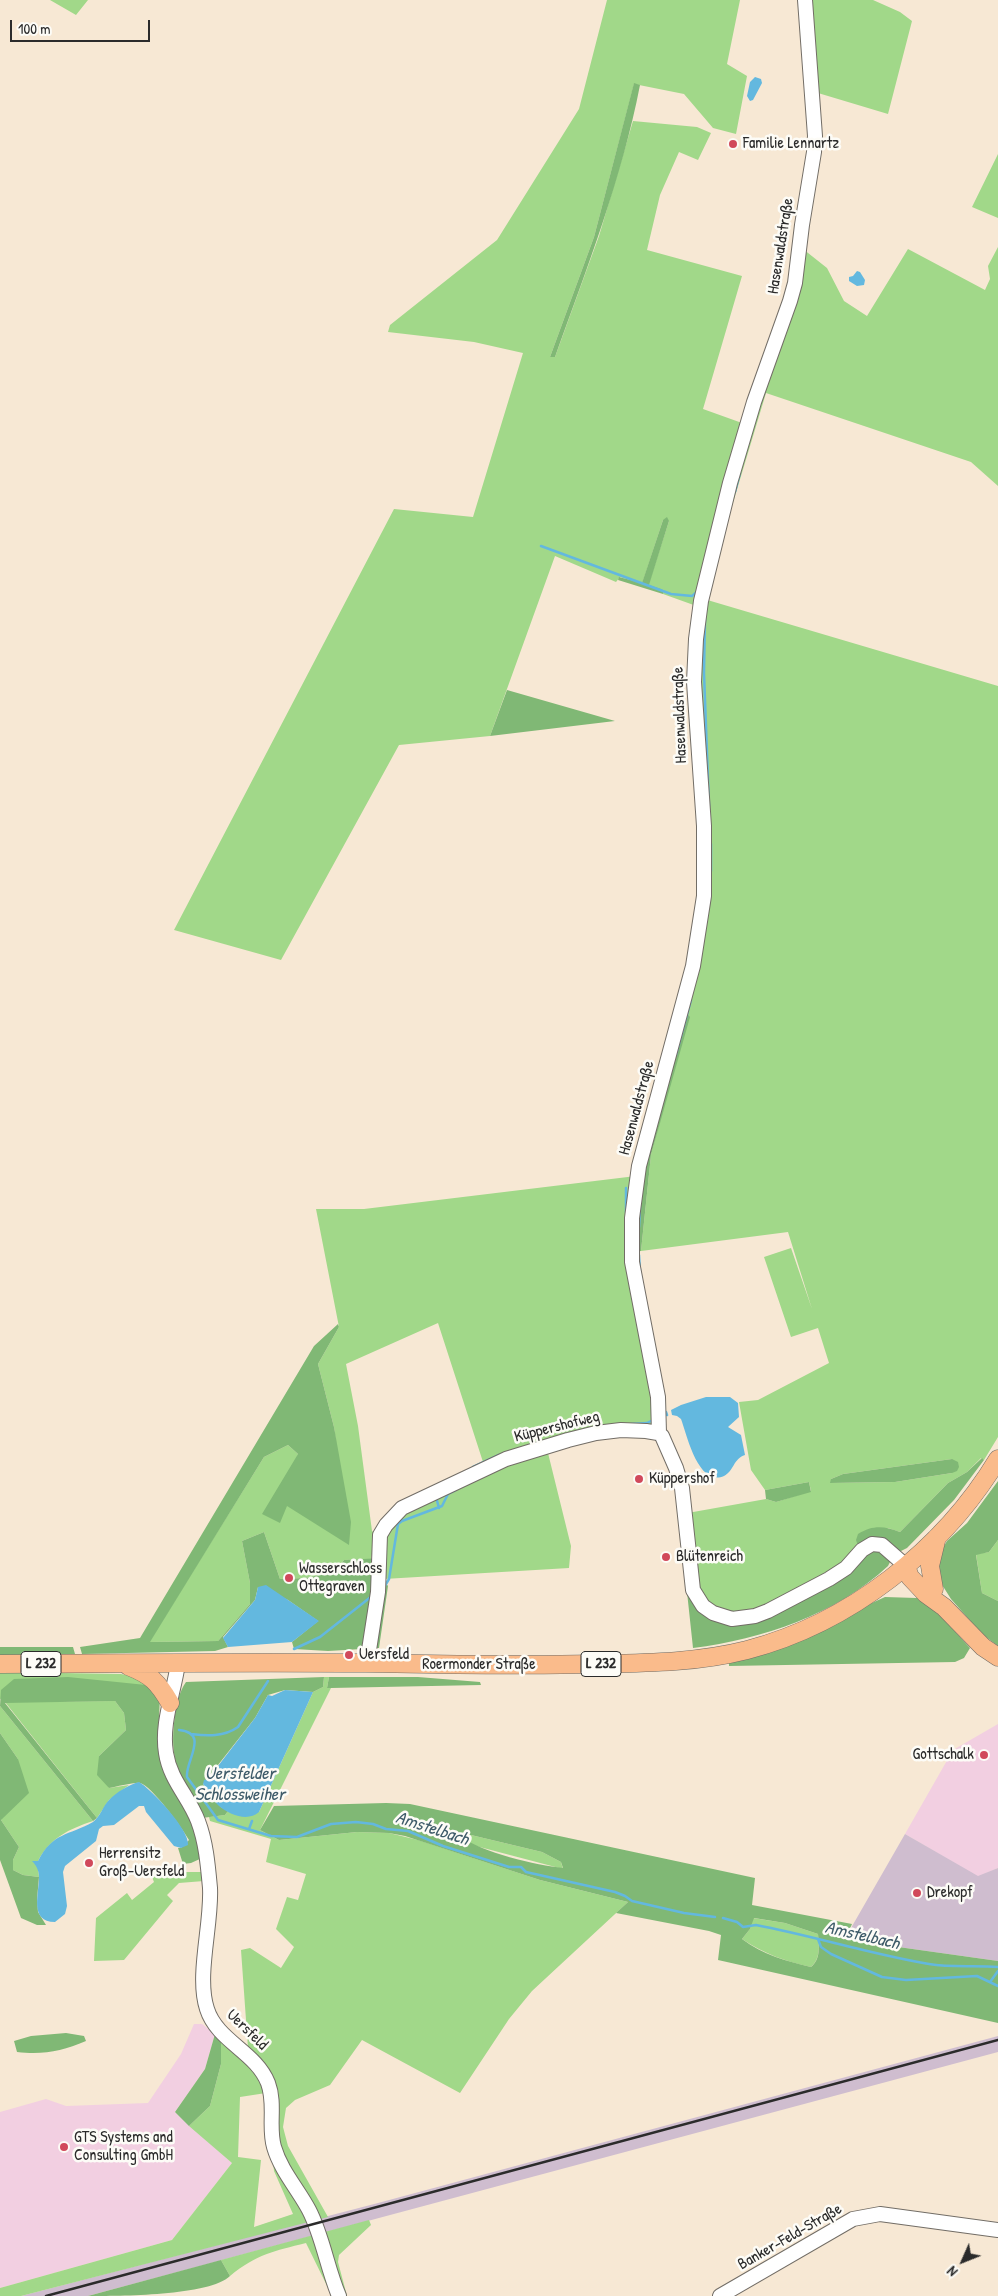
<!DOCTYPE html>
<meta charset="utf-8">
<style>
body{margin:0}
#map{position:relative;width:998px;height:2296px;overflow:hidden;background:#f7e8d4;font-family:"Patrick Hand",sans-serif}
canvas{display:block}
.north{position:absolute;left:938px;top:2236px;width:50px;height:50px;-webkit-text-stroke:4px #fdfcf7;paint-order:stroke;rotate:226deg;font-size:14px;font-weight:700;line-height:20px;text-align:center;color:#2b2b2b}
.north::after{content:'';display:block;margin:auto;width:18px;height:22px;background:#2b2b2b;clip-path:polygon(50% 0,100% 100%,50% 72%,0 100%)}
.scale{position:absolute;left:10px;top:20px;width:140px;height:22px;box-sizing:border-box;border:2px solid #2b2b2b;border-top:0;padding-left:6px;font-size:15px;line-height:18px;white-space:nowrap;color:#2b2b2b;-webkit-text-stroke:4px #fdfcf7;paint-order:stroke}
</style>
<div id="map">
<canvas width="998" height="2296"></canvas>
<div class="north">N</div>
<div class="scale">100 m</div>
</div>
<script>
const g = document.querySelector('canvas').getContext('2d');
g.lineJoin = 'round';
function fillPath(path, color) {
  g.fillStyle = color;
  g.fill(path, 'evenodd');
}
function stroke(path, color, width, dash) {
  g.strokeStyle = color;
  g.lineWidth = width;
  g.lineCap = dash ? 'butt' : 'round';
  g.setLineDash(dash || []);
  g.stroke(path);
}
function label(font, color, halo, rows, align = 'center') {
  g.font = font + ' "Patrick Hand",sans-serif';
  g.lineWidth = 5;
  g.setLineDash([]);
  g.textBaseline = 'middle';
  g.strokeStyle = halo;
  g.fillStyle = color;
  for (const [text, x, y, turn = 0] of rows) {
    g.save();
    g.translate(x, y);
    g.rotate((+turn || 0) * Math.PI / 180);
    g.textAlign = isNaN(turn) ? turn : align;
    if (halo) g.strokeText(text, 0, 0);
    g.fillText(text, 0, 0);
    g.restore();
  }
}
const built = new Path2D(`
 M998,1724V1868L978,1877L905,1834L953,1750Z
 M194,2024H202L215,2034L205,2069L175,2112L232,2163L172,2240L0,2288V2112L46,2099L66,2106L148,2103L181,2054Z`);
const industrial = new Path2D(`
 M905,1834L978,1876L998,1868V1961L884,1945L847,1935Z
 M998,2036V2052L88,2296H21L378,2203Z`);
const green = new Path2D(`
 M50,0H88L76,15Z
 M607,0H740L727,64L747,76L736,134L713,128L684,94L634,84L594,237L550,357H555L599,236L633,121L697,127L711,133L698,160L679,152L660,195L647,250L742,276L703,409L742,423L803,249L827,268L844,301L867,316L908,249L985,290L990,279L988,266L998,247V486L971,462L766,393L704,599L998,686V1437L984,1460L981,1458L967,1472L948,1483L900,1532L888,1528L868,1549L747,1620L702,1607L682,1514L766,1499L776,1502L811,1491L809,1482L765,1490L751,1470L739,1402L758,1400L829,1363L818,1328L791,1337L764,1257L791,1248L812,1309L788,1232L641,1251L651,1155L667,1095L702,896L695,712L702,608L663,594L664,590L648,586L669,521L663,520L642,584L620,577L616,582L555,556L490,736L399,745L281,960L174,930L394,509L473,517L523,353L474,342L388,332L390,325L497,240L579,109ZM952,1459V1473L895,1482L831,1483V1479L843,1474Z
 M801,0H873L900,12L912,21L888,114L808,90Z
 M998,154V218L972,207Z
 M636,1176L633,1217L661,1425L597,1428L483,1462L438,1323L346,1364L358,1426L372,1531L376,1534L371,1559L344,1560L334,1572L305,1578L280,1579L264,1532L242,1541L250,1583V1604L218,1641L149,1642L264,1457L288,1445L298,1454L287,1505L349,1544L334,1427L318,1364L339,1327L316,1209H364Z
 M547,1449L568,1534L571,1546L569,1568L384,1579L382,1551L388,1531L415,1505Z
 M998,1540V1601L982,1593L976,1554L989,1552Z
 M0,1672L121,1674L146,1679L156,1689L0,1699Z
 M324,1677H329L327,1688H331L260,1830L279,1840L357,1832L389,1833L418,1840L540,1880L628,1902L532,1991L509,2019L460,2093L362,2040L330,2085L295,2100L286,2108L283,2127L288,2146L328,2217L21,2296H0V2288L172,2240L232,2163L189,2126L210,2106L221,2064V2039L248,2048L241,1950L250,1948L281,1968L294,1947L276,1929L287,1897L298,1900L306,1874L266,1862L271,1839L210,1821L209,1817L225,1815L228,1811L235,1814L259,1812L313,1692L323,1687ZM266,2093L274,2171L293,2214L254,2227L261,2160L238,2157L240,2097Z
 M115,1701L124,1713L126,1730L99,1756L109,1788L129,1785L109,1800L97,1818L5,1702Z
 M0,1706L93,1821C69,1829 50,1838 38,1861H33L38,1867L39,1877L23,1875L13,1870V1860L19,1847L1,1820L18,1759L0,1733Z
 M471,1835L542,1852L561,1862L563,1869L472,1845L461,1836Z
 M150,1872H203L204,1881L179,1883L167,1895L173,1901L124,1960L94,1961L96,1918L127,1893L132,1900L154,1882Z
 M753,1918L785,1923L818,1934C819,1946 821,1958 811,1967C785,1961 764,1954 742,1939L750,1929Z
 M369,2220L371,2225L339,2255L338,2262L347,2296H332L306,2243C274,2251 257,2254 230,2276L221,2260Z`);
const forest = new Path2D(`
 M634,83L640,85C622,178 587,268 555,357H550L594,237Z
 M667,517L669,521L649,585L664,590L663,594L618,580L619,577L642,583L663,520Z
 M507,690L615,721L490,736Z
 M681,1007L690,1017L651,1155L641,1251L633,1252V1217Z
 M338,1324L339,1327L318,1364L334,1427L351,1522L349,1545L287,1506L280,1523L262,1514L298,1454L288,1445L264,1457L150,1642L218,1641L250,1604V1583L242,1541L264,1532L280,1579L305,1578L334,1572L344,1560L382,1558L383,1579L388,1586L379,1648L328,1651L294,1649L292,1642L318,1621L288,1600L258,1587L255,1600L223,1637L228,1647L215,1651L82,1654L80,1647L140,1638L314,1346Z
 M982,1458L984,1460L954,1500L907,1548L901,1551L858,1546L856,1540L858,1534C873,1525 884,1526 900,1532L948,1483L967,1472Z
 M952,1459L958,1462L959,1467L957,1471L952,1473L895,1482L830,1483L831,1479L843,1474Z
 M998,1481V1540L989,1552L976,1555L982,1593L998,1601V1646L982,1634L951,1599L939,1580L938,1556L947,1541L967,1523Z
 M809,1482L811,1492L776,1502L766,1499L765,1490Z
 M875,1547L888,1557L890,1562L888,1566C835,1615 763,1639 693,1648L687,1592L735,1622Z
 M885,1597L917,1598L932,1606L970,1648L964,1658L955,1662L729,1666V1663L756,1656Z
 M0,1647H73L75,1654L0,1657Z
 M68,1677L146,1685L160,1695L158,1742L160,1760L167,1779L195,1826L202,1858L191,1863L183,1864L178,1848H181L189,1840C182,1828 152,1786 140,1783C135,1782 116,1787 109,1788L97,1775L99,1756L126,1730L124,1713L115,1701L5,1703L97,1818L93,1821L0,1706L1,1690L14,1679Z
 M324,1677L323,1687L313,1692L285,1690L268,1695L255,1718L203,1784L221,1807L228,1811L225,1815L202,1818C181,1777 168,1764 175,1715C177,1704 179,1692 186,1682Z
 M329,1677H418L480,1682L481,1685L331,1688H327Z
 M0,1733L18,1759L29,1793L1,1820L19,1847L13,1860V1870L23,1875L39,1877L37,1899L38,1912L46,1925H37L21,1918L0,1860Z
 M386,1803L410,1804L755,1878L752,1905L852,1924L847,1935L884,1945L998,1961V2023L718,1960L721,1935L709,1931L616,1913L628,1902L540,1880L405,1836L389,1833L357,1832L279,1840L260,1830L274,1806ZM471,1835L542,1852L561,1862L563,1868C537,1865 481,1853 461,1836ZM754,1918L785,1923L818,1934C819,1946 821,1959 811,1967C786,1961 763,1955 742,1939L750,1929Z
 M66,2033L84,2036L86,2041C62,2051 44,2055 17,2052L14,2041L31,2036Z
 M215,2034L221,2039V2064L210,2106L189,2126L175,2112L205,2069Z
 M221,2260L230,2276C210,2296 118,2296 88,2296Z`);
const water = new Path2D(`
 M755,77L761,79L762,83L753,100L750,101L747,96L750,82Z
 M857,271L860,272L865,280L864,285L857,286L849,281V277L853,276Z
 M706,1397H730L738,1403L739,1417L728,1427L741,1435L745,1455C733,1459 734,1471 724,1476C698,1487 687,1435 681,1419L677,1416L672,1415L671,1410L681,1405Z
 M266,1585L319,1621L292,1642L228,1647L223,1638L255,1600L258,1587Z
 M285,1690L313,1692L259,1812C248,1822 230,1815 219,1806C212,1800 209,1791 203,1784L204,1780L208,1779L255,1718L268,1695L272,1696Z
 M139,1782C151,1789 190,1830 188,1845L181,1848L174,1846L146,1812L144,1806H139L114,1825L103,1826L99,1829L96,1841L65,1866L63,1872L67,1906L65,1914L55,1922C29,1922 39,1894 39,1877C39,1870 36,1865 32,1861H38C53,1832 68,1836 93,1822C100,1817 103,1806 109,1800C117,1792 128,1785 139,1782Z`);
const stream = new Path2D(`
 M735,492L740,473
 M541,546L671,594L692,596L698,591
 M705,619L704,673L709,806
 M711,871V844
 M676,1055L691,1000
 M626,1188V1212
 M639,1227L640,1207
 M639,1255L640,1271
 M666,1412L667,1415
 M631,1424L647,1423L653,1420
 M473,1467L499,1455
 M436,1497L439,1508
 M383,1589L389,1579L398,1524L402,1521L442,1506L448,1494L456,1490
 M294,1649L320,1637L372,1596
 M179,1730C210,1733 185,1761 187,1777L218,1820L271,1836L297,1837L331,1824L356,1822L373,1824L386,1829L408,1831L443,1846L509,1867H521L526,1872L615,1892L625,1896L632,1901L684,1913L715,1917
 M191,1734C207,1736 224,1737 238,1727L268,1681
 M249,1829L252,1821
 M723,1918L737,1922L743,1927L756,1925C814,1936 870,1954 929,1964C952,1968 975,1965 998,1967
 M818,1939L821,1947L831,1954L882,1977L906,1980L977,1976L998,1986
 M990,1982L998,1971`);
const minor = new Path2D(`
 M659,1433L658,1397L632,1262V1218L639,1166L693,966L704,896V826L694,682L696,639L701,601L730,483L754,402L790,301L795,283L802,225L814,152L815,136L805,0
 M178,1663C174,1693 161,1723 166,1753C170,1780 189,1797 198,1821C206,1842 208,1866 210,1888C212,1924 196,1976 207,2009C217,2041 256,2052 268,2083C276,2104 268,2127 274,2147C281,2171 298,2189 309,2210C323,2237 327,2268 339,2296
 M367,1663L378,1592L380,1535L386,1525L402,1508L506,1459L568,1440L596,1433L621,1430L646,1431L658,1433L662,1436L676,1468L682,1488L693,1590L703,1606L713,1613L732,1619L755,1616L768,1611L829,1579L846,1568L862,1550L872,1544L882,1545L906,1566
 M720,2296L853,2219L880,2214L998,2230`);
const major = new Path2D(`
 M906,1566L910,1577L926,1594L944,1607L983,1647L998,1657
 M934,1589L930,1566L937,1537
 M0,1664C122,1663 244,1662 366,1663C441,1664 516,1666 592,1664C644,1663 696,1663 747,1650C850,1623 943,1550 998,1459
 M128,1666C151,1675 158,1682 170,1703`);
const rail = new Path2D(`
 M46,2296L998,2040`);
const markers = [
 [733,144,5,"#d1495b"],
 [639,1479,5,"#d1495b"],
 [666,1557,5,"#d1495b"],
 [289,1578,5,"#d1495b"],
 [349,1655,5,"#d1495b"],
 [984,1755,5,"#d1495b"],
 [89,1863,5,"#d1495b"],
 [917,1893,5,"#d1495b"],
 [64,2147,5,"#d1495b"]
];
const shields = [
 [41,1664,40],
 [601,1664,40]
];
const shieldNames = [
 ["L 232",41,1664],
 ["L 232",601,1664]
];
const poiNames = [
 ["Familie Lennartz",743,144],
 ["Küppershof",649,1479],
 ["Blütenreich",676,1557],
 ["Wasserschloss",299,1569],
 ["Ottegraven",299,1587],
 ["Uersfeld",359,1655],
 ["Gottschalk",974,1755,"right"],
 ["Herrensitz",99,1854],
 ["Groß-Uersfeld",99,1872],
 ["Drekopf",927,1893],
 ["GTS Systems and",74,2138],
 ["Consulting GmbH",74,2156]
];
const streetNames = [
 ["Hasenwaldstraße",781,246,-81],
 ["Hasenwaldstraße",680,715,-92],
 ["Hasenwaldstraße",637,1108,-75],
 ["Küppershofweg",557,1427,-14],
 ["Roermonder Straße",479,1665],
 ["Uersfeld",247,2030,44],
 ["Banker-Feld-Straße",790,2237,-30]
];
const waterNames = [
 ["Uersfelder",240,1774],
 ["Schlossweiher",240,1795],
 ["Amstelbach",432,1829,18],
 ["Amstelbach",862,1936,13]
];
fillPath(built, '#f2cfe1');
fillPath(industrial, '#cfbdcf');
fillPath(green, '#a1d889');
fillPath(forest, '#80b875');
fillPath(water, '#63b8df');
stroke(stream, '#63b8df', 2.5);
stroke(minor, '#726d66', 16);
stroke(major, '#726d66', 19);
stroke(minor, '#fff', 14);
stroke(major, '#fabb8b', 18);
stroke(rail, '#2b2b2b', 2.5);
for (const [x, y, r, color] of markers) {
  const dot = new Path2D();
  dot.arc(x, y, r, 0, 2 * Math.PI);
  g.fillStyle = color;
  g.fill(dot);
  stroke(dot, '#fdfcf7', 2);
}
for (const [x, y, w] of shields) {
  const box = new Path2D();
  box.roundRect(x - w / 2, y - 12.5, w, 25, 4);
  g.fillStyle = '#fdfcf7';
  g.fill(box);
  stroke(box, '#2b2b2b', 1);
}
label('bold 15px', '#2b2b2b', null, shieldNames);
label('16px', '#2b2b2b', '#fdfcf7', poiNames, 'left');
label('16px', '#2b2b2b', '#fdfcf7', streetNames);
label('italic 18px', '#3f5c6a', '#fdfcf7', waterNames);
</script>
